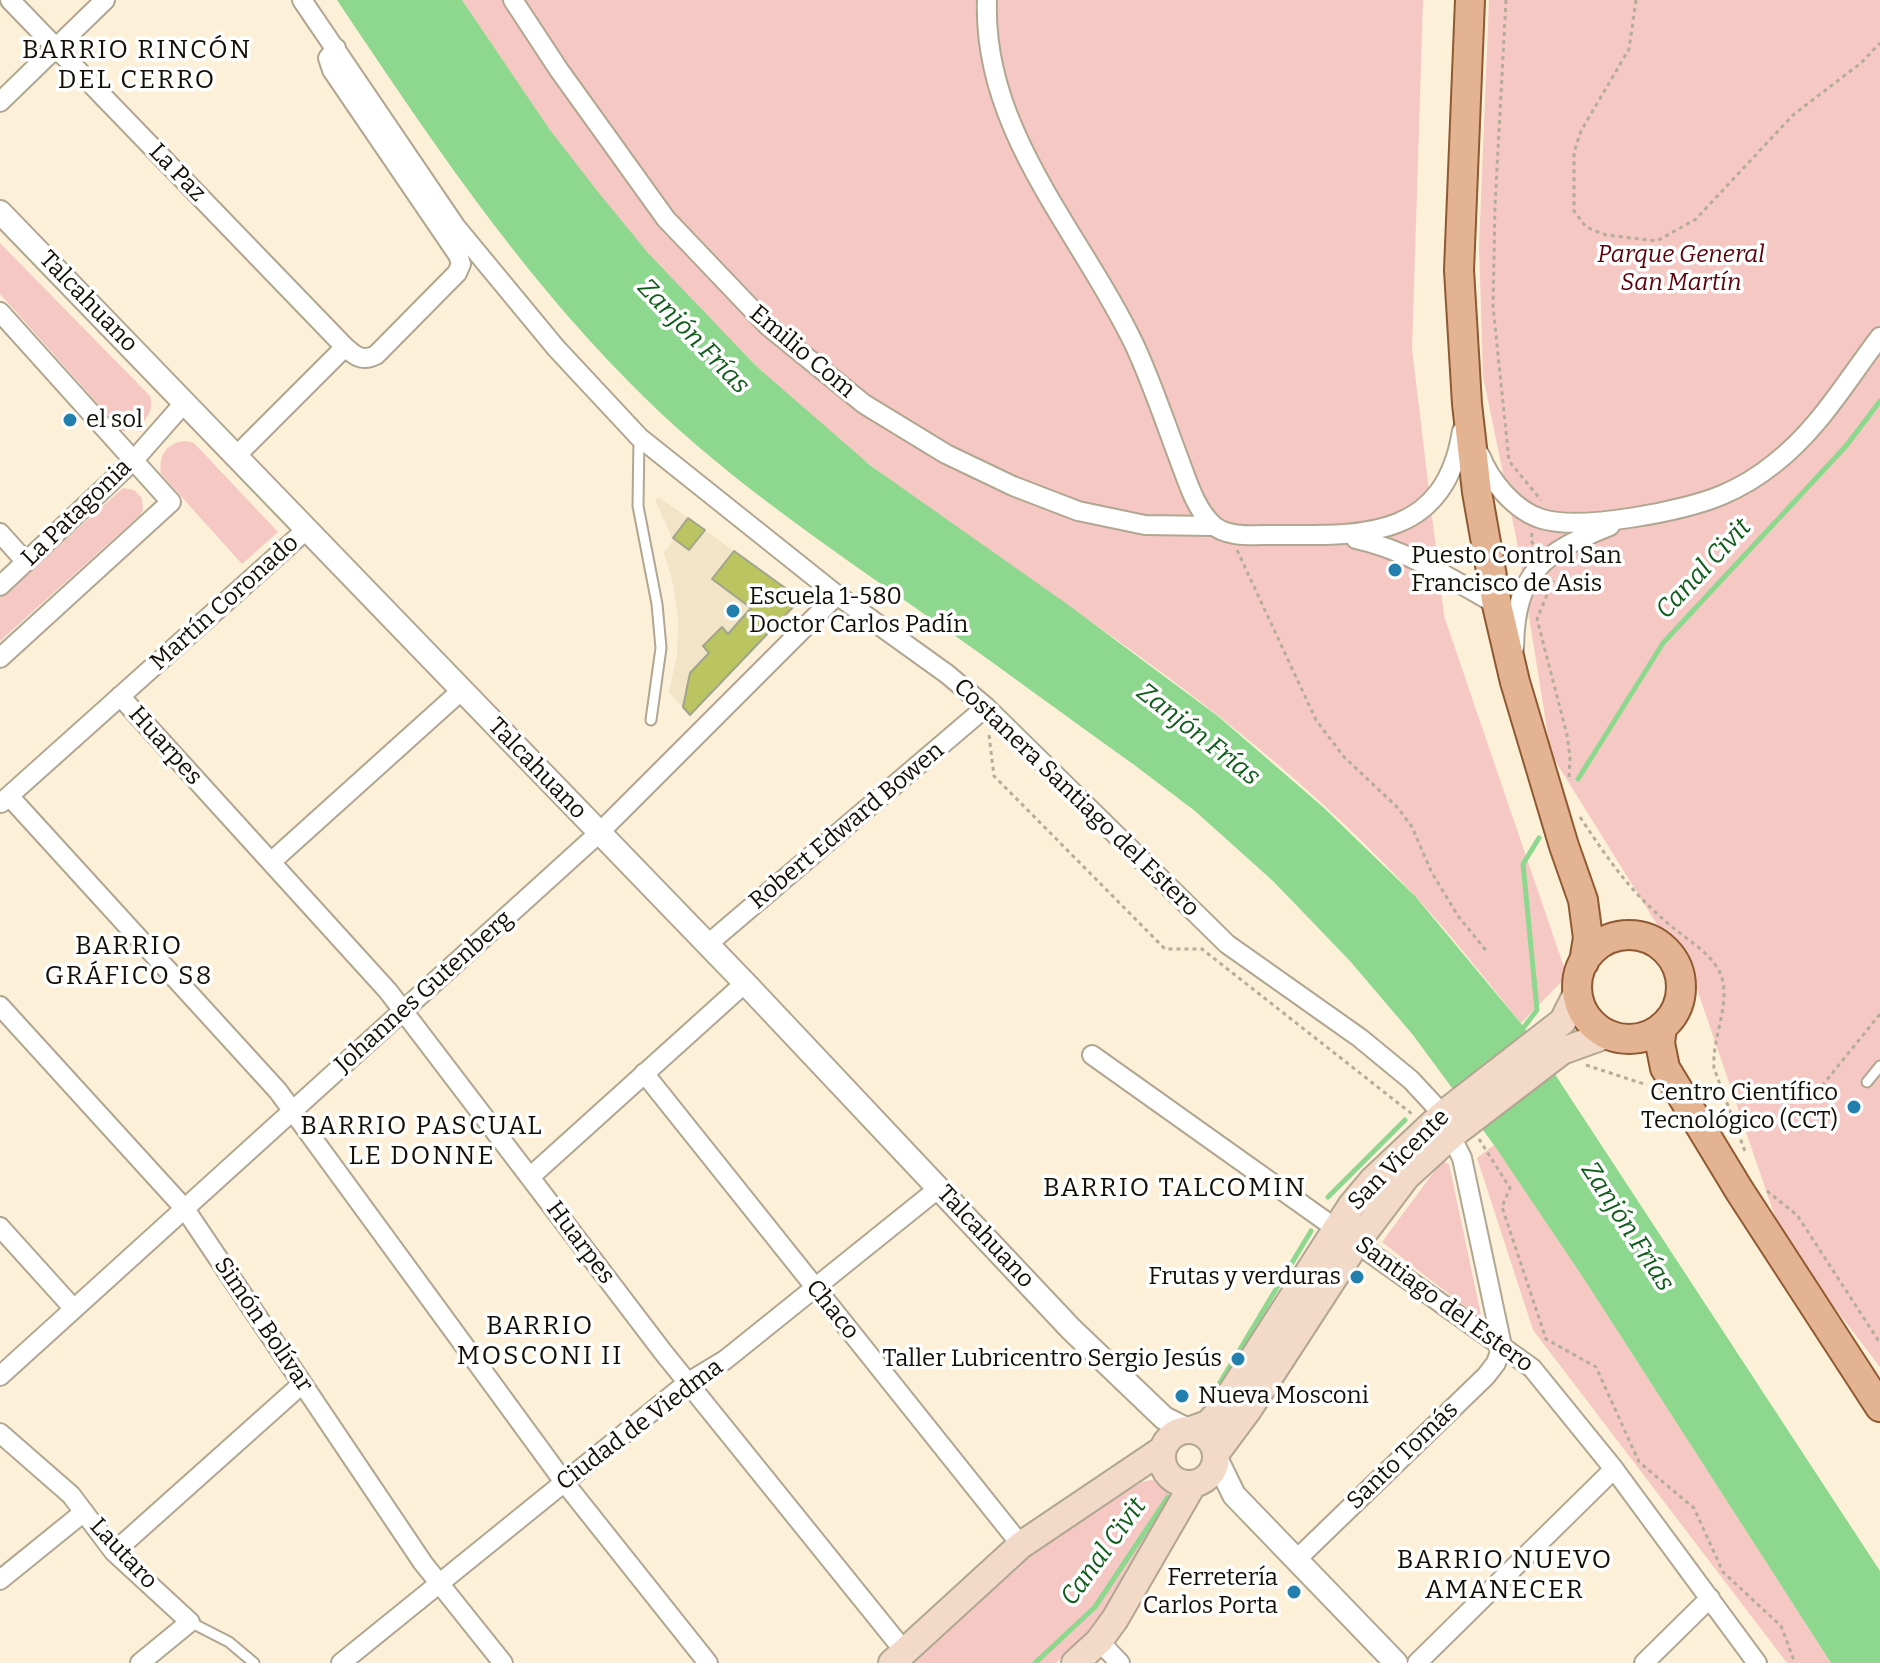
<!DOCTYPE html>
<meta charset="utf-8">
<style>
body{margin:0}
canvas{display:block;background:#fcf0d9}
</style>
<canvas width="1880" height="1663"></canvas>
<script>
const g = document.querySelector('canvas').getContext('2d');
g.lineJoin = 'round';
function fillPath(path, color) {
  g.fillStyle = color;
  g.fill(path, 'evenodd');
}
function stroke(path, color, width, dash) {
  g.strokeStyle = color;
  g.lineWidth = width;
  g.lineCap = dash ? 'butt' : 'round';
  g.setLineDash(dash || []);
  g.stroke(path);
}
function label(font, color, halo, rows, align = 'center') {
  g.font = font + ' Bitter,serif';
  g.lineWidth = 7;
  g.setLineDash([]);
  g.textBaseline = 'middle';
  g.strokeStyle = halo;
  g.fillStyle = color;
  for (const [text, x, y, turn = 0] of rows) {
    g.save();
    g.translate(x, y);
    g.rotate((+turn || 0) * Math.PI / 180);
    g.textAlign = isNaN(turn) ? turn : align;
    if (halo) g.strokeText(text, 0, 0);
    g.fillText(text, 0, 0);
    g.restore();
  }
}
const built = new Path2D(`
 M659,497L795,595V605L690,715L669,692L677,654L678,621L674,587L664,553L673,540L655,500Z`);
const green = new Path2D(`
 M462,0H1423L1412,349L1444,616L1567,976L1521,1023C1486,980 1453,937 1416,897C1341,815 1254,741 1165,675C1048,587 920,512 810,415C714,331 625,234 550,130C520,87 491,43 462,0Z
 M1489,0H1880V1367L1783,1240L1697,989L1551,754L1517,542L1483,376L1479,247Z
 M0,243L150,396C155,410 146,420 136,429L122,431L0,294Z
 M186,441L194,443L278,532L242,564L161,474C158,455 167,442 186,441Z
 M123,488L134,490L142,498L143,510L140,515L0,641V598Z
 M1494,1145L1586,1282L1831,1663H1787L1533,1330L1477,1158Z
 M1442,1161L1449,1164L1482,1320L1382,1242Z
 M1151,1480L1157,1481L1168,1491L1169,1503L1103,1616L1056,1663H912L1022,1560L1142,1482Z`);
const water = new Path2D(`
 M337,0H462L550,130L598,192L648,253L756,366L871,466L1067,604L1219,717L1323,807L1415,896L1524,1027L1880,1571V1663H1831L1586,1282L1494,1145L1413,1035L1350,961L1273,881L1195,811L1133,764C1064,715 996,664 927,616C823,543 715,471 627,380C514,265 426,133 337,0Z`);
const stream = new Path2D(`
 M1578,779L1663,643L1846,446L1880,401
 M1524,1027L1537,1010L1523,864L1539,838
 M1328,1197L1405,1120
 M1212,1396L1311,1231
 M1035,1663L1095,1607L1168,1497`);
const building = new Path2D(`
 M688,518L705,530L689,550L673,538Z
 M734,551L795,595V605L690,715L683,707L690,673L709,653L703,646L722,627L728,634L751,608L712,579Z`);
const path = new Path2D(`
 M1506,0L1495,206L1493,306L1509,461L1541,500
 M1636,0L1629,49L1581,131L1574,152V211L1586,227L1606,235L1657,241L1696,219L1793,115L1861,63L1880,43
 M1532,533L1531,540L1535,548
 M1237,550L1316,720L1344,757L1398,808L1412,827L1432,873L1458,916L1488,953
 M1553,580L1537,619L1567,735L1570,757L1569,777
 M989,735L994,776L1165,949H1202L1412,1114
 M1580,817C1615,870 1638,902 1689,940C1703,950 1720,965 1723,982C1728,1011 1712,1039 1714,1068L1746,1154
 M1586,1065L1647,1085
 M1817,1092L1880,1014
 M1479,1139L1510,1188L1502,1207L1546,1339L1596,1367L1639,1462L1694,1508L1723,1572L1781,1626L1795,1663
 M1767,1191L1797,1215L1880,1343`);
const service = new Path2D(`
 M639,437L638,506L657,604L661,648L651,720
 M1867,1082L1880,1066
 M190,1622L229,1642L254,1663`);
const minor = new Path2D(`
 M10,0L345,347
 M302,0L456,227L556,348L639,437L837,595L947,674L986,707L1227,944L1360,1038L1411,1080L1437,1108L1462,1158L1502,1346
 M513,0L559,70L666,219L768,326L864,404L946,454L1013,486L1078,511L1145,525L1213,526
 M987,0C982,132 1082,234 1135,346C1152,383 1165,422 1179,459C1187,480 1195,508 1212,524C1228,540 1261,534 1282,535C1369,536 1445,536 1462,431
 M0,102L105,0
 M0,312L171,502L0,658
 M1480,455C1490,481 1515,511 1542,519C1582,531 1684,511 1722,495C1741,487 1759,476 1775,463C1818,430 1847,380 1880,337
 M236,456L345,347C355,356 362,362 376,355L457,273L461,264L458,255L332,70L328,58L336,48
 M0,533L26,562
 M1356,539C1407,550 1452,579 1497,605
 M0,586L134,460L185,402
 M1514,648C1515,572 1544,552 1610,526
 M120,696L388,991L663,1352L905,1652
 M9,796L278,1091L564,1482L708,1663
 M1,803L306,530
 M271,862L462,690
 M708,944L986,707
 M0,1006L185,1209L423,1563L503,1663
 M1092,1055L1532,1368L1614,1469L1757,1663
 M644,1073L1021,1545
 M530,1177L745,983
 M0,1227L74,1309
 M0,1376L599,833L837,595
 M0,1433L71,1495L114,1552L190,1622L140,1663
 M114,1552L302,1384
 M1296,1560L1486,1376L1496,1363L1502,1346
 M0,1580L84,1512
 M1099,1641L1120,1663
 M341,1663L687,1383L725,1360L939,1188
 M1417,1663L1614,1469
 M1644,1663L1710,1598`);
const tertiary = new Path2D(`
 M0,212L745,983L1071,1329L1164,1418L1188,1430
 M1216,1458L1234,1495L1396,1663`);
const secondary = new Path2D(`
 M1162 1457a27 27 0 1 1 54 0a27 27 0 1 1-54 0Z
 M1191,1430L1208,1424L1219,1412L1351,1206L1373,1180L1442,1115L1563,1021L1578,991
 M1216,1453L1248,1410L1357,1242L1406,1177L1452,1135L1562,1051L1609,1034
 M892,1663L1021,1545L1162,1450
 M1075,1663L1099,1641L1115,1619L1193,1484`);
const primary = new Path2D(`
 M1470,0L1459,270L1467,404L1477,492L1497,605L1515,682L1564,846L1583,900L1588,938L1584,962
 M1577 987a52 52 0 1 1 104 0a52 52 0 1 1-104 0Z
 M1662,1027L1660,1043L1665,1068L1739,1190L1880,1407`);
const markers = [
 [70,420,8,"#237fad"],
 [1395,570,8,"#237fad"],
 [733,611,8,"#237fad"],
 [1854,1107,8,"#237fad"],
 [1357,1277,8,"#237fad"],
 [1238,1359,8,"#237fad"],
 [1182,1396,8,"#237fad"],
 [1294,1592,8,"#237fad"]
];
const streetNames = [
 ["La Paz",177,173,46],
 ["Talcahuano",88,302,46],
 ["Emilio Com",802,352,40],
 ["La Patagonia",77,513,-44],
 ["Martín Coronado",225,603,-42],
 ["Huarpes",165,746,48],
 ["Talcahuano",537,769,46],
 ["Costanera Santiago del Estero",1076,798,44],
 ["Robert Edward Bowen",847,826,-40],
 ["Johannes Gutenberg",424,992,-42],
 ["San Vicente",1399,1160,-45],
 ["Talcahuano",985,1237,47],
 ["Huarpes",580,1243,53],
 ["Santiago del Estero",1444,1305,36],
 ["Chaco",832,1310,51],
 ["Simón Bolívar",263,1325,56],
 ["Ciudad de Viedma",640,1425,-37],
 ["Santo Tomás",1403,1456,-44],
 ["Lautaro",123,1554,47]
];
const parkNames = [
 ["Parque General",1681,255],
 ["San Martín",1681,283]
];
const poiNames = [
 ["el sol",86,420],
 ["Puesto Control San",1411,556],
 ["Francisco de Asis",1411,584],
 ["Escuela 1-580",749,597],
 ["Doctor Carlos Padín",749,625],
 ["Centro Científico",1838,1093,"right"],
 ["Tecnológico (CCT)",1838,1121,"right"],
 ["Frutas y verduras",1341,1277,"right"],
 ["Taller Lubricentro Sergio Jesús",1222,1359,"right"],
 ["Nueva Mosconi",1198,1396],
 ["Ferretería",1278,1578,"right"],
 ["Carlos Porta",1278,1606,"right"]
];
const neighbourhoodNames = [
 ["BARRIO RINCÓN",137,51],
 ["DEL CERRO",137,81],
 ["BARRIO",129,947],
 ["GRÁFICO S8",129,977],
 ["BARRIO PASCUAL",422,1127],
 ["LE DONNE",422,1157],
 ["BARRIO TALCOMIN",1175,1189],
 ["BARRIO",540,1327],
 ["MOSCONI II",540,1357],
 ["BARRIO NUEVO",1505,1561],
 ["AMANECER",1505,1591]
];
const waterNames = [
 ["Zanjón Frías",693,337,46],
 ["Canal Civit",1704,569,-47],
 ["Zanjón Frías",1198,735,38],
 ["Zanjón Frías",1627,1227,57],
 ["Canal Civit",1104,1552,-54]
];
fillPath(built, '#f2e4c6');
fillPath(green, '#f6c8c4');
fillPath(water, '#8dd78e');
stroke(stream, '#8dd78e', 5);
fillPath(building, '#bac562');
stroke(building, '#a0a48d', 2);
stroke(service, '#b1a691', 13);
stroke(minor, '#b1a691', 22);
stroke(tertiary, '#b1a691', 26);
stroke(secondary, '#b1a691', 30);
stroke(primary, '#8f5932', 32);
stroke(path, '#b5ac99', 3, [4, 4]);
stroke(service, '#fff', 9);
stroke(minor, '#fff', 18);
stroke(tertiary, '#fff', 22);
stroke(secondary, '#f2d9c8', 26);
stroke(primary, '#e4b392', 28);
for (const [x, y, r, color] of markers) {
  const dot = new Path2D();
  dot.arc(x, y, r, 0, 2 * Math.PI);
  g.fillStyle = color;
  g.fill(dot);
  stroke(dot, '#fff', 3);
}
label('24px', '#130f07', '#fff', streetNames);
label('italic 24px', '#5e000b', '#fff', parkNames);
label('24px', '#130f07', '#fff', poiNames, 'left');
g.letterSpacing = '2px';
label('26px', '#130f07', '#fff', neighbourhoodNames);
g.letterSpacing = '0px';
label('italic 26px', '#0f5d1a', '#fff', waterNames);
</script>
